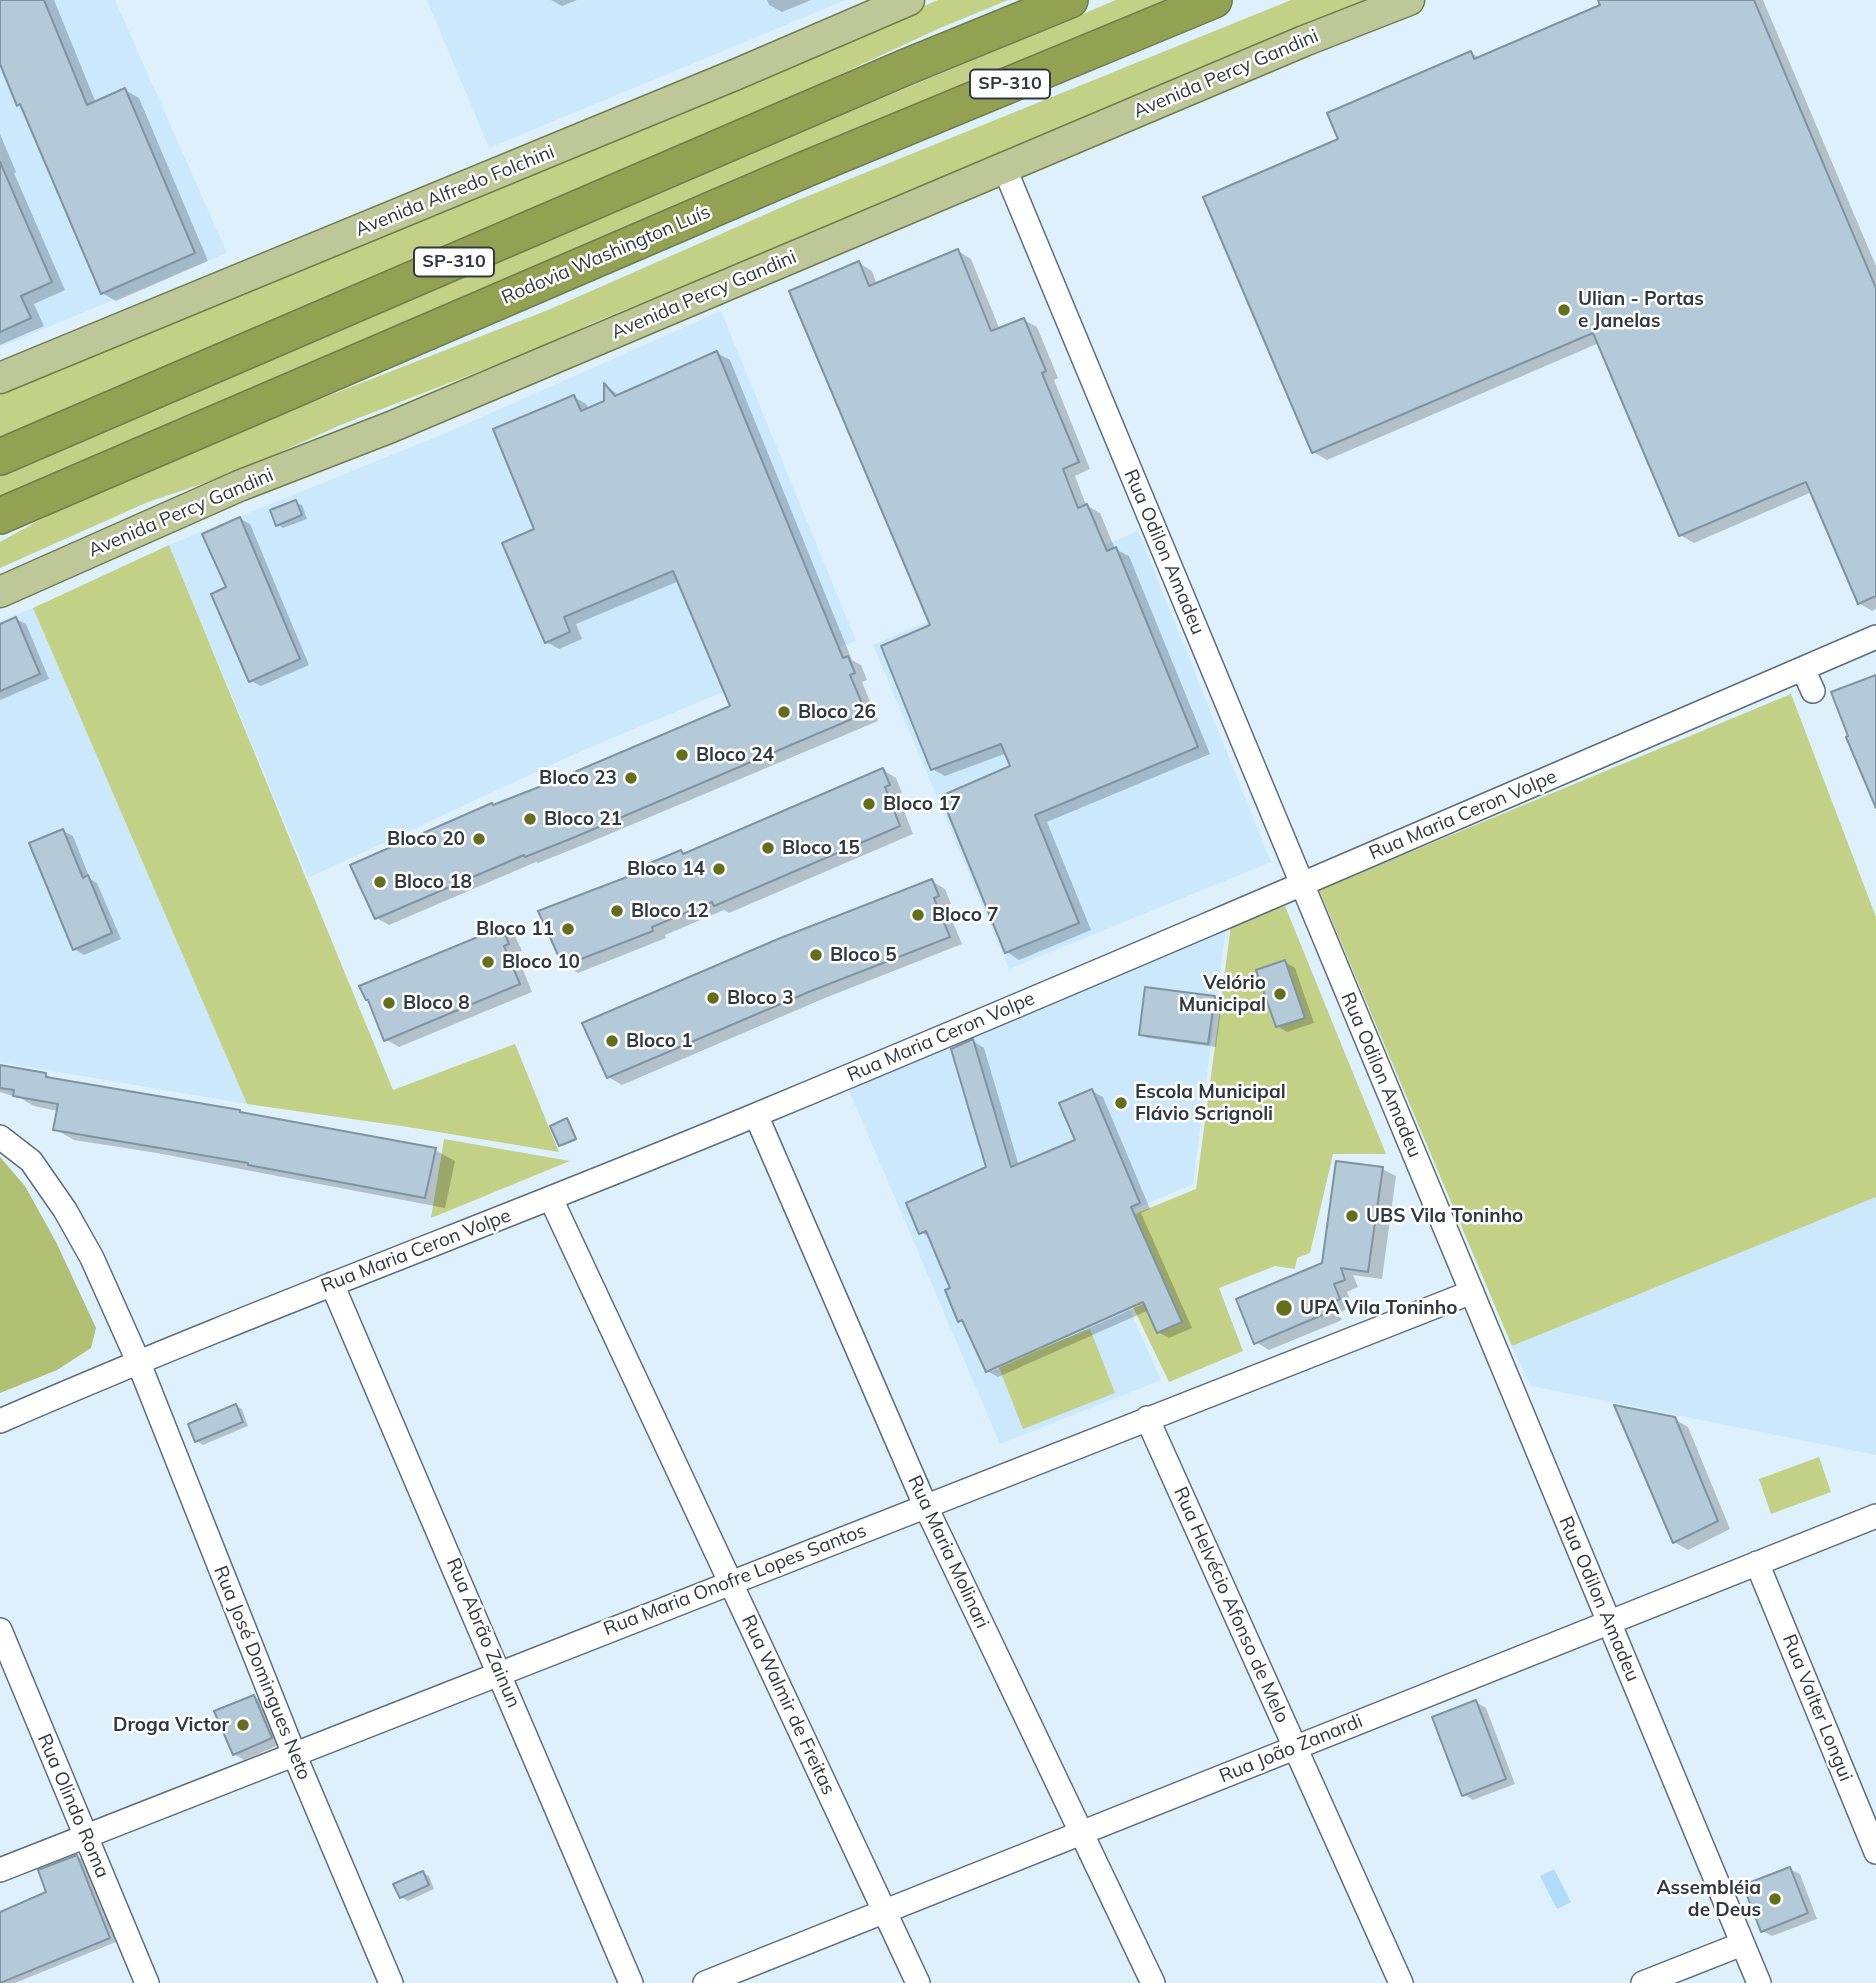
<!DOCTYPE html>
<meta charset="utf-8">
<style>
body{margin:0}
canvas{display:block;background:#dff0fd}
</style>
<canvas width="1876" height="1983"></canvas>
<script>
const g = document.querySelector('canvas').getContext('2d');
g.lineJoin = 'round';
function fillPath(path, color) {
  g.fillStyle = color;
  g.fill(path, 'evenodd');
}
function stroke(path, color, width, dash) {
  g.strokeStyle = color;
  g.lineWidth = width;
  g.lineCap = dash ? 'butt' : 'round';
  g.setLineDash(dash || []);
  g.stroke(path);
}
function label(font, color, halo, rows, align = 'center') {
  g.font = font + ' Mulish,sans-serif';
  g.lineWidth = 5;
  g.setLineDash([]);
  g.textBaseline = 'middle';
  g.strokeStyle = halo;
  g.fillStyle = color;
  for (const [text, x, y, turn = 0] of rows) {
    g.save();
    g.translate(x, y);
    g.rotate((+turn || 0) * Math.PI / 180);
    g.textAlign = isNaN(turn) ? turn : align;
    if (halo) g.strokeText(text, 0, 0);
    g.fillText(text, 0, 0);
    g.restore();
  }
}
const built = new Path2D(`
 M0,0H115L227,253L0,347Z
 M427,0H846L489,148Z
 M721,311L856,641L723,692L579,752L308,878L169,545L446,433Z
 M1138,531L1271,862L1009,969L873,645Z
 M33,608L247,1104L0,1062V621Z
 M1226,927L1193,1184L1093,1227L1161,1380L1000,1444L848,1088L949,1044L972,1037L1002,1022Z
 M1876,1197V1455L1531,1386L1512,1346Z`);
const green = new Path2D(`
 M938,0H1008L940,28L729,126L0,439V394Z
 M1116,0H1184L0,502V469Z
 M1291,0H1367L948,178L590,324L555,342L343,424L229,475L148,502L0,568V542L87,494L159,462L548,310L798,200Z
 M169,545L393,1090L515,1044L559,1152L408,1127L247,1104L33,608Z
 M1791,694L1876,917V1197L1512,1346L1319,890Z
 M1285,906L1386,1154H1333L1310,1253L1297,1258L1295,1269L1275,1266L1219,1288L1243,1351L1169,1382L1096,1230L1196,1189L1231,925Z
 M444,1139L570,1161L431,1218Z
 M1090,1329L1115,1393L1023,1429L998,1365Z
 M1819,1457L1831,1492L1771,1514L1759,1479Z`);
const forest = new Path2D(`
 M0,1157L25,1186L57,1244L96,1328L91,1348L57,1370L0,1393Z`);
const water = new Path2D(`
 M1554,1869L1571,1902L1557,1909L1540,1876Z`);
const shadow = new Path2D(`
 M0,0H54L96,103L125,90L139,98L208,261L116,301L102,293L23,107L18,105L0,59Z
 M551,0H577L562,6Z
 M767,0H811L782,12L769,5Z
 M1600,0H1763L1876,266V609L1872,611L1859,603L1812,492L1694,543L1680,535L1599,343L1327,460L1313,452L1340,140L1471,53L1480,58L1603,6Z
 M0,134L16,172L14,173L65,290L34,304L44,326L0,345Z
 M958,251L971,259L1000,330L1024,320L1037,327L1058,378L1054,380L1090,469L1075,476L1086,505L1100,513L1115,549L1129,556L1210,754L1047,822L1091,930L1019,960L1007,952L1012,767L1007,753L945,776L932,769V626L859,263L872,271L877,285Z
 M717,353L730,360L852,660L861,665L867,680L862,682L878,721L588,843L538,863L536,862L389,925L376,918L494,806L732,707L679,581L576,624L582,639L559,649L546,642L536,530L574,397L586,404L589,409L605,402L606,386L620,396Z
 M295,502L302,505L307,519L283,528L277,524Z
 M240,519L250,524L309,665L261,686L251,681Z
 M16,619L26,624L49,679L0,700V626Z
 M883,770L896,778L902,793L898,795L913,834L729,913L724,910L665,935L666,938L578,973L565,965L642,873L681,852L686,855Z
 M63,831L73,836L90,879L97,883L121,939L84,955L74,949Z
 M932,881L945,889L951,904L946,906L962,944L825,998L622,1085L608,1077Z
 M502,929L515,936L522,951L516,953L532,992L399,1047L385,1039Z
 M1285,962L1295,968L1314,1023L1287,1032L1277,1026Z
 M1214,997L1222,1002L1216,1047L1148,1038L1140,1034Z
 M973,1041L984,1048L1019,1166L1077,1140L1092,1091L1103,1097L1150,1209L1141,1213L1192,1328L1169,1338L1158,1332L1149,1310L998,1377L987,1371L966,1324L959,1320L953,1289L931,1238L921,1232L988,1168ZM1150,1297L1152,1300L992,1371V1368Z
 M0,1067L46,1074L57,1081L240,1112L245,1114L435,1150L455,1161L445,1208L157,1153L74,1140L55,1129L58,1111L34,1106L20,1098L0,1092Z
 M567,1120L577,1140L563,1146L560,1145Z
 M1382,1169L1396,1176L1382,1279L1353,1275L1358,1287L1347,1292L1353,1307L1338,1313L1342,1320L1269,1350L1256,1342L1324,1264Z
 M236,1406L242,1409L248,1426L203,1445L197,1441Z
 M1674,1419L1688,1427L1730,1529L1688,1550L1674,1542Z
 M254,1697L264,1702L281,1744L244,1760L234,1754Z
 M1476,1702L1486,1708L1515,1784L1473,1800L1463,1794Z
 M77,1857L84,1860L116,1942L15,1983H0V1914L49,1893Z
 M1790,1869L1800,1874L1817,1919L1772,1936L1762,1931Z
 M423,1873L429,1876L434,1889L408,1901L401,1897Z`);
const building = new Path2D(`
 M0,0H44L87,105L125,88L195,253L101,294L20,104L17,106L0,64Z
 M1598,0H1754L1876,288V596L1858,604L1806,482L1679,536L1593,333L1312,453L1203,197L1338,139L1327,113L1471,51L1474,59L1600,5Z
 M0,162L52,282L21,296L31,318L0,332Z
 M958,249L991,331L1024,318L1046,371L1042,373L1079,462L1063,469L1078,508L1087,504L1107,551L1116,547L1198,747L1035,815L1079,923L1005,953L941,796L1010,766L1001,744L931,770L881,646L930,625L789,291L859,261L869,286Z
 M717,351L843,658L848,656L855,673L850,675L866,713L575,837L525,857L524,855L375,919L350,865L492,803L493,805L544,785L730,706L673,571L564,617L570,632L545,643L502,543L534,529L493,429L574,395L581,411L604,401V383L615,396Z
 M296,500L302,515L276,526L270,510Z
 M240,517L300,659L249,682L211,594L226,587L202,534Z
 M16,617L40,674L0,691V624Z
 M1876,675V808L1846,737L1848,736L1831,692Z
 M883,768L890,785L885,787L900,826L714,906L712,902L652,927L653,931L563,966L538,911L640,872L638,868L681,850L683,854Z
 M63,829L83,878L88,875L112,933L73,950L29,843Z
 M932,879L939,896L934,898L950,937L811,991L607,1078L582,1023L778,939Z
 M502,927L509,944L504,946L520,984L384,1041L368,1000H366L359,986Z
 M1285,960L1305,1018L1276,1027L1256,970Z
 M1145,987L1215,996L1208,1044L1139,1035Z
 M973,1039L1011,1167L1075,1140L1059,1103L1092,1089L1140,1203L1131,1207L1182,1322L1157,1333L1143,1302L986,1372L962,1320L958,1322L945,1290L950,1288L926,1231L919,1234L906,1203L986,1167L951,1049Z
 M0,1065L46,1073V1077L240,1110V1112L436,1148L425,1198L248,1165V1163L53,1130L58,1104L13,1096L14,1090L0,1088Z
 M567,1118L576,1139L559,1146L550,1126Z
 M1336,1161L1383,1167L1368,1272L1341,1268L1345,1280L1334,1284L1340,1299L1326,1305L1329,1312L1254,1344L1236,1299L1322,1263Z
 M236,1404L243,1422L195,1442L188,1424Z
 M1614,1405L1675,1417L1718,1521L1673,1543Z
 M254,1695L272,1738L233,1755L214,1711Z
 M1476,1700L1506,1779L1462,1796L1432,1717Z
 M77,1855L110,1938L0,1983V1912L46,1892L38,1870Z
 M1790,1867L1808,1913L1761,1932L1743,1885Z
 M423,1871L429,1885L400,1898L393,1884Z`);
const minor = new Path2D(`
 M1004,167L1759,1983
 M1803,669L1813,691
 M756,1115L925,1505L1153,1983
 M0,1137L31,1161L65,1210L92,1258L138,1361L294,1754L391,1983
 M551,1199L918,1983
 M332,1284L631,1983
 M1147,1418L1401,1983
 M0,1421C250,1312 506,1219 758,1114C1132,959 1504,797 1876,637
 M1757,1563L1876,1852
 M0,1630L147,1983
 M0,1870L1472,1292
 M705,1983L1876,1516
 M1643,1983L1742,1944`);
const major = new Path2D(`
 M0,378L737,74L909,0
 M0,592L239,486L391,427L1304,41L1409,0`);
const highway = new Path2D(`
 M0,457L906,67L1070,0
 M0,516L806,169L1214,0`);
const markers = [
 [1564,310,7,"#636f1a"],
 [784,712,7,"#636f1a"],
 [682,755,7,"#636f1a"],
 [631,778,7,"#636f1a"],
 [869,804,7,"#636f1a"],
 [530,819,7,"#636f1a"],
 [479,839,7,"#636f1a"],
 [768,848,7,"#636f1a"],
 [719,869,7,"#636f1a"],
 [380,882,7,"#636f1a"],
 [617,911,7,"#636f1a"],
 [918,915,7,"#636f1a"],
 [568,929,7,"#636f1a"],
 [816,955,7,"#636f1a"],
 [488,962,7,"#636f1a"],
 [1280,994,7,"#636f1a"],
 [713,998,7,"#636f1a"],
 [389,1003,7,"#636f1a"],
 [612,1041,7,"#636f1a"],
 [1121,1103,7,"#636f1a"],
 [1352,1216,7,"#636f1a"],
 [1284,1308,9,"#636f1a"],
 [243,1725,7,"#636f1a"],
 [1775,1899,7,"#636f1a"]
];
const shields = [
 [1010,84,80],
 [454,262,80]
];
const shieldNames = [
 ["SP-310",1010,84],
 ["SP-310",454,262]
];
const streetNames = [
 ["Avenida Percy Gandini",1226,74,-23],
 ["Avenida Alfredo Folchini",455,191,-22],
 ["Rodovia Washington Luís",606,255,-23],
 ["Avenida Percy Gandini",704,295,-23],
 ["Avenida Percy Gandini",181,513,-23],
 ["Rua Odilon Amadeu",1164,552,67],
 ["Rua Maria Ceron Volpe",1463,815,-23],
 ["Rua Maria Ceron Volpe",941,1037,-23],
 ["Rua Odilon Amadeu",1381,1075,67],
 ["Rua Maria Ceron Volpe",416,1251,-21],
 ["Rua Maria Molinari",948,1552,65],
 ["Rua Maria Onofre Lopes Santos",735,1580,-21],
 ["Rua Odilon Amadeu",1599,1599,67],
 ["Rua Helvécio Afonso de Melo",1231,1605,66],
 ["Rua Abrão Zainun",483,1633,67],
 ["Rua José Domingues Neto",262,1673,68],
 ["Rua Walmir de Freitas",788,1705,65],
 ["Rua Valter Longui",1817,1708,68],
 ["Rua João Zanardi",1291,1749,-22],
 ["Rua Olindo Roma",73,1806,67]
];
const poiNames = [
 ["Ulian - Portas",1578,299],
 ["e Janelas",1578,321],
 ["Bloco 26",798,712],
 ["Bloco 24",696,755],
 ["Bloco 23",617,778,"right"],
 ["Bloco 17",883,804],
 ["Bloco 21",544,819],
 ["Bloco 20",465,839,"right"],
 ["Bloco 15",782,848],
 ["Bloco 14",705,869,"right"],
 ["Bloco 18",394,882],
 ["Bloco 12",631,911],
 ["Bloco 7",932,915],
 ["Bloco 11",554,929,"right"],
 ["Bloco 5",830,955],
 ["Bloco 10",502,962],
 ["Velório",1266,983,"right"],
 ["Municipal",1266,1005,"right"],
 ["Bloco 3",727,998],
 ["Bloco 8",403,1003],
 ["Bloco 1",626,1041],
 ["Escola Municipal",1135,1092],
 ["Flávio Scrignoli",1135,1114],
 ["UBS Vila Toninho",1366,1216],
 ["UPA Vila Toninho",1300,1308],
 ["Droga Victor",229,1725,"right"],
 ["Assembléia",1761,1888,"right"],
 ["de Deus",1761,1910,"right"]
];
fillPath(built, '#cbe8fc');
fillPath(green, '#c2d185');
fillPath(forest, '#b0bf72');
fillPath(water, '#b1dcfa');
fillPath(shadow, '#0003');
fillPath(building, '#b4cad9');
stroke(building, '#7f93a2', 2);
stroke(minor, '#5a6d7b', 26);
stroke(major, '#707d4b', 33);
stroke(highway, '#707d4b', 38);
stroke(minor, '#fff', 23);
stroke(major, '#bec797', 30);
stroke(highway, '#92a152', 35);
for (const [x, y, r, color] of markers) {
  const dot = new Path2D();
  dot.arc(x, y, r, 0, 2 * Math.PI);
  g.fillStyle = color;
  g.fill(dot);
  stroke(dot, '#fff', 2.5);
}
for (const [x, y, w] of shields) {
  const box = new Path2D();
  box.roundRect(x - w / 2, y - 14.5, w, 29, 5);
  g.fillStyle = '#fff';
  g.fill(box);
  stroke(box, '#30393f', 2);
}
label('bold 18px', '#30393f', null, shieldNames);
label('19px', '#30393f', '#fff', streetNames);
label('bold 19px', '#30393f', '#fff', poiNames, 'left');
</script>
